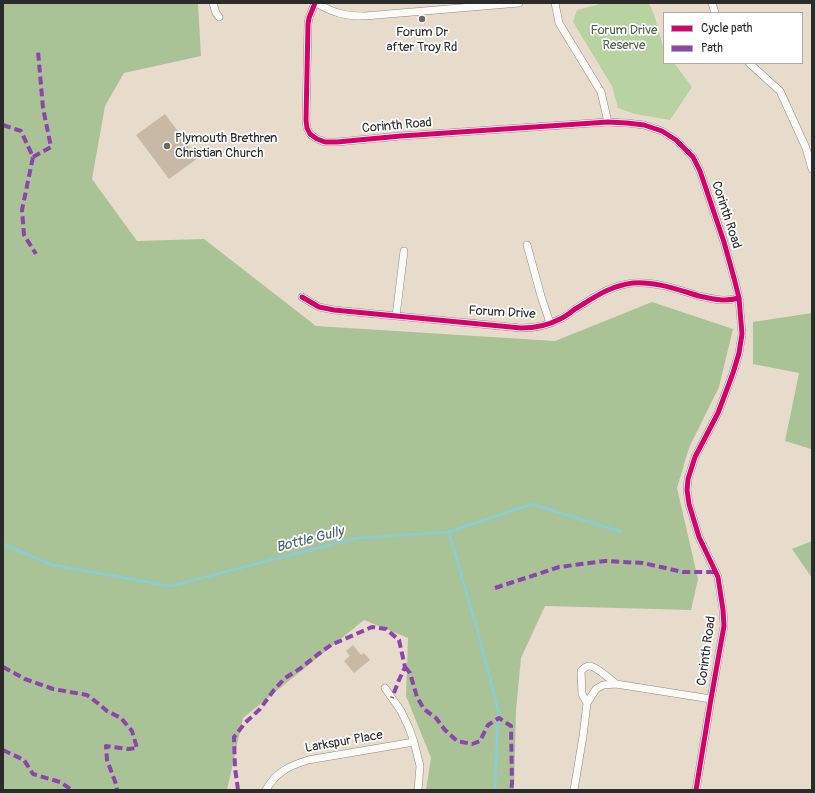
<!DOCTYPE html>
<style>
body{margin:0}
#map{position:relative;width:815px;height:793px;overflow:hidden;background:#e7dccc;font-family:Pangolin,sans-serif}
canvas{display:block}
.frame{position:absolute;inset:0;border:4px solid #2b2b2b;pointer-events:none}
.legend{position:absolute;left:663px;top:12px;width:140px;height:52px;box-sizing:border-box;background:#fff;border:1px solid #aaa;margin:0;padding:5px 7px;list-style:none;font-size:12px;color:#2b2b2b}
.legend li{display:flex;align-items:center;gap:8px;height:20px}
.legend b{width:20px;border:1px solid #aaa}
</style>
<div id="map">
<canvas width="815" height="793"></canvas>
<div class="frame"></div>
<ul class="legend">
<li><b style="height:5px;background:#d6006c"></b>Cycle path</li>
<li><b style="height:5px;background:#8e44ad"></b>Path</li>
</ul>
</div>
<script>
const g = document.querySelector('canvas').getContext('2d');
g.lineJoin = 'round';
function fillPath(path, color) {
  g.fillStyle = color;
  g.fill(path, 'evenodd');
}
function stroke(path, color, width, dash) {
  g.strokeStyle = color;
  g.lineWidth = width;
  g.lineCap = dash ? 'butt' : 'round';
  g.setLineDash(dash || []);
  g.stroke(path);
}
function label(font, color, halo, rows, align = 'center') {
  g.font = font + ' Pangolin,sans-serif';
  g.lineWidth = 3.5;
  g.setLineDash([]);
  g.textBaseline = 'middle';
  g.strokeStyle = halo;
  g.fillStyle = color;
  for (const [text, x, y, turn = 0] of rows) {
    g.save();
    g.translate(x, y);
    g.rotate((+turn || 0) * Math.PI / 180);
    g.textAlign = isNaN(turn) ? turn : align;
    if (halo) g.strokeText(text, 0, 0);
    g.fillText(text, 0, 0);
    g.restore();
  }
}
const green = new Path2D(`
 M604,3H649L654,14L664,50V63H674L692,87L670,120L635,114L618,108L612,86L573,22L577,10Z`);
const forest = new Path2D(`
 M3,3H198L201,56L124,73L105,106L92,179L137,241L204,239L316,326L555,341L652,302L733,329L719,387L689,448L677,488L698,579L691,610L545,606L521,658L516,710L514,790H426L431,758L406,696L408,638L364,620L243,718L227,790H3Z
 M812,313V453L811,449L785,441L799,373L753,364V322Z
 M812,541V578L792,549Z`);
const stream = new Path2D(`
 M449,532L480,640L498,710L495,790
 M3,544L52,565L170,586L357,538L449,532L533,504L621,532`);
const building = new Path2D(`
 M165,114L198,158L169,179L136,135Z
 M353,645L361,655L364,653L370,660L354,673L344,661L350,656L346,651Z`);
const minor = new Path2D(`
 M213,3L216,13L219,17
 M315,3L309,18L308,24L306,120L307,128L310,134L317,139L325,142H337L401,136L608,122L627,123L644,125L662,131L676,140L693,157L700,171L724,242L734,278L739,298L742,334L739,353L733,373L718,413L695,457L688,479L687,490L689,504L699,537L718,577L723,610L724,626L722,637L711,699L696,790
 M316,3C334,13 344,16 365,16L519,3
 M555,3L559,23L601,92L608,122
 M712,3L715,13
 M749,63L780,91L806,148L812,169
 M527,245L541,296L550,323
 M302,297L319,307L334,310L521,328C535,328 547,326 560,319C565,317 570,313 575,309C595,297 609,286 633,283C655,281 679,290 699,296C713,299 725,302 739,298
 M396,316L404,251
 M385,688L401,711L409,728L414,742L420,766L418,790
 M587,703L582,694L581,671C583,669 586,666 589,666C596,666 610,679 616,684
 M266,790C276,772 289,766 308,760L414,742
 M574,790L583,736L587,703L596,689L603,685L616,684L711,699`);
const quiet = new Path2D(`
 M3,125L21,131L33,157L22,210L24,235L36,254
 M33,157L51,147L43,108L38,51
 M495,588L559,567L605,561L643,563L683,572H715
 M3,667L25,679L53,689L87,695L99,704L107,711L121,718L132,731L137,748L128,749L106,746L107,760L116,784L117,790
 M405,667L410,673L417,697L424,709L436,718L445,730L457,741L472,744L480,741L488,725L499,718L511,726L512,784L511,790
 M3,750L24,760L33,774L60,782L72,790
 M238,790L235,768L234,737L245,723L260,709L274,690L285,678L301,668L317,655L331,645L372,627L386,629L399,640L405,667L399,680L392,698`);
const cycleway = new Path2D(`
 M315,3L309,18L308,24L306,120L307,128L310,134L317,139L325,142H337L401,136L608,122L627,123L644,125L662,131L676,140L693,157L700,171L724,242L734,278L739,298L742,334L739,353L733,373L718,413L695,457L688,479L687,490L689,504L699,537L718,577L723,610L724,626L722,637L711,699L696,790
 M302,297L319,307L334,310L521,328C535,328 547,326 560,319C565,317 570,313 575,309C595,297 609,286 633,283C655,281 679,290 699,296C713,299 725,302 739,298`);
const markers = [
 [422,19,4,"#6d6963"],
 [167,146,4,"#6d6963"]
];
const parkNames = [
 ["Forum Drive",624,31],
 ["Reserve",624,46]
];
const poiNames = [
 ["Forum Dr",422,33],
 ["after Troy Rd",422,48],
 ["Plymouth Brethren",175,139,"left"],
 ["Christian Church",175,154,"left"]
];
const streetNames = [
 ["Corinth Road",397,126,-5],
 ["Corinth Road",726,215,72],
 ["Forum Drive",502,313,3],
 ["Corinth Road",707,651,-82],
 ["Larkspur Place",344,742,-10]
];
const waterNames = [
 ["Bottle Gully",310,540,-14]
];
fillPath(green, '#b9d2a1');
fillPath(forest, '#a9c397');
stroke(stream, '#89cdd9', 2.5);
fillPath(building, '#c8b9a7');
stroke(minor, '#8f8a81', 8);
stroke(minor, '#fbfaf7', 7);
stroke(quiet, '#8e44ad', 4, [8, 4]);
stroke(cycleway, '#d6006c', 5);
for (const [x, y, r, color] of markers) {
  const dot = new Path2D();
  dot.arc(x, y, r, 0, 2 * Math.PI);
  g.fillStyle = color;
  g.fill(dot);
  stroke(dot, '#fff', 1.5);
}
label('13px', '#4f6348', '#fff', parkNames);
label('13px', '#2b2b2b', '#fff', poiNames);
label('13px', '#2b2b2b', '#fff', streetNames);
label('italic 14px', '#3e616a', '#fff', waterNames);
</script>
